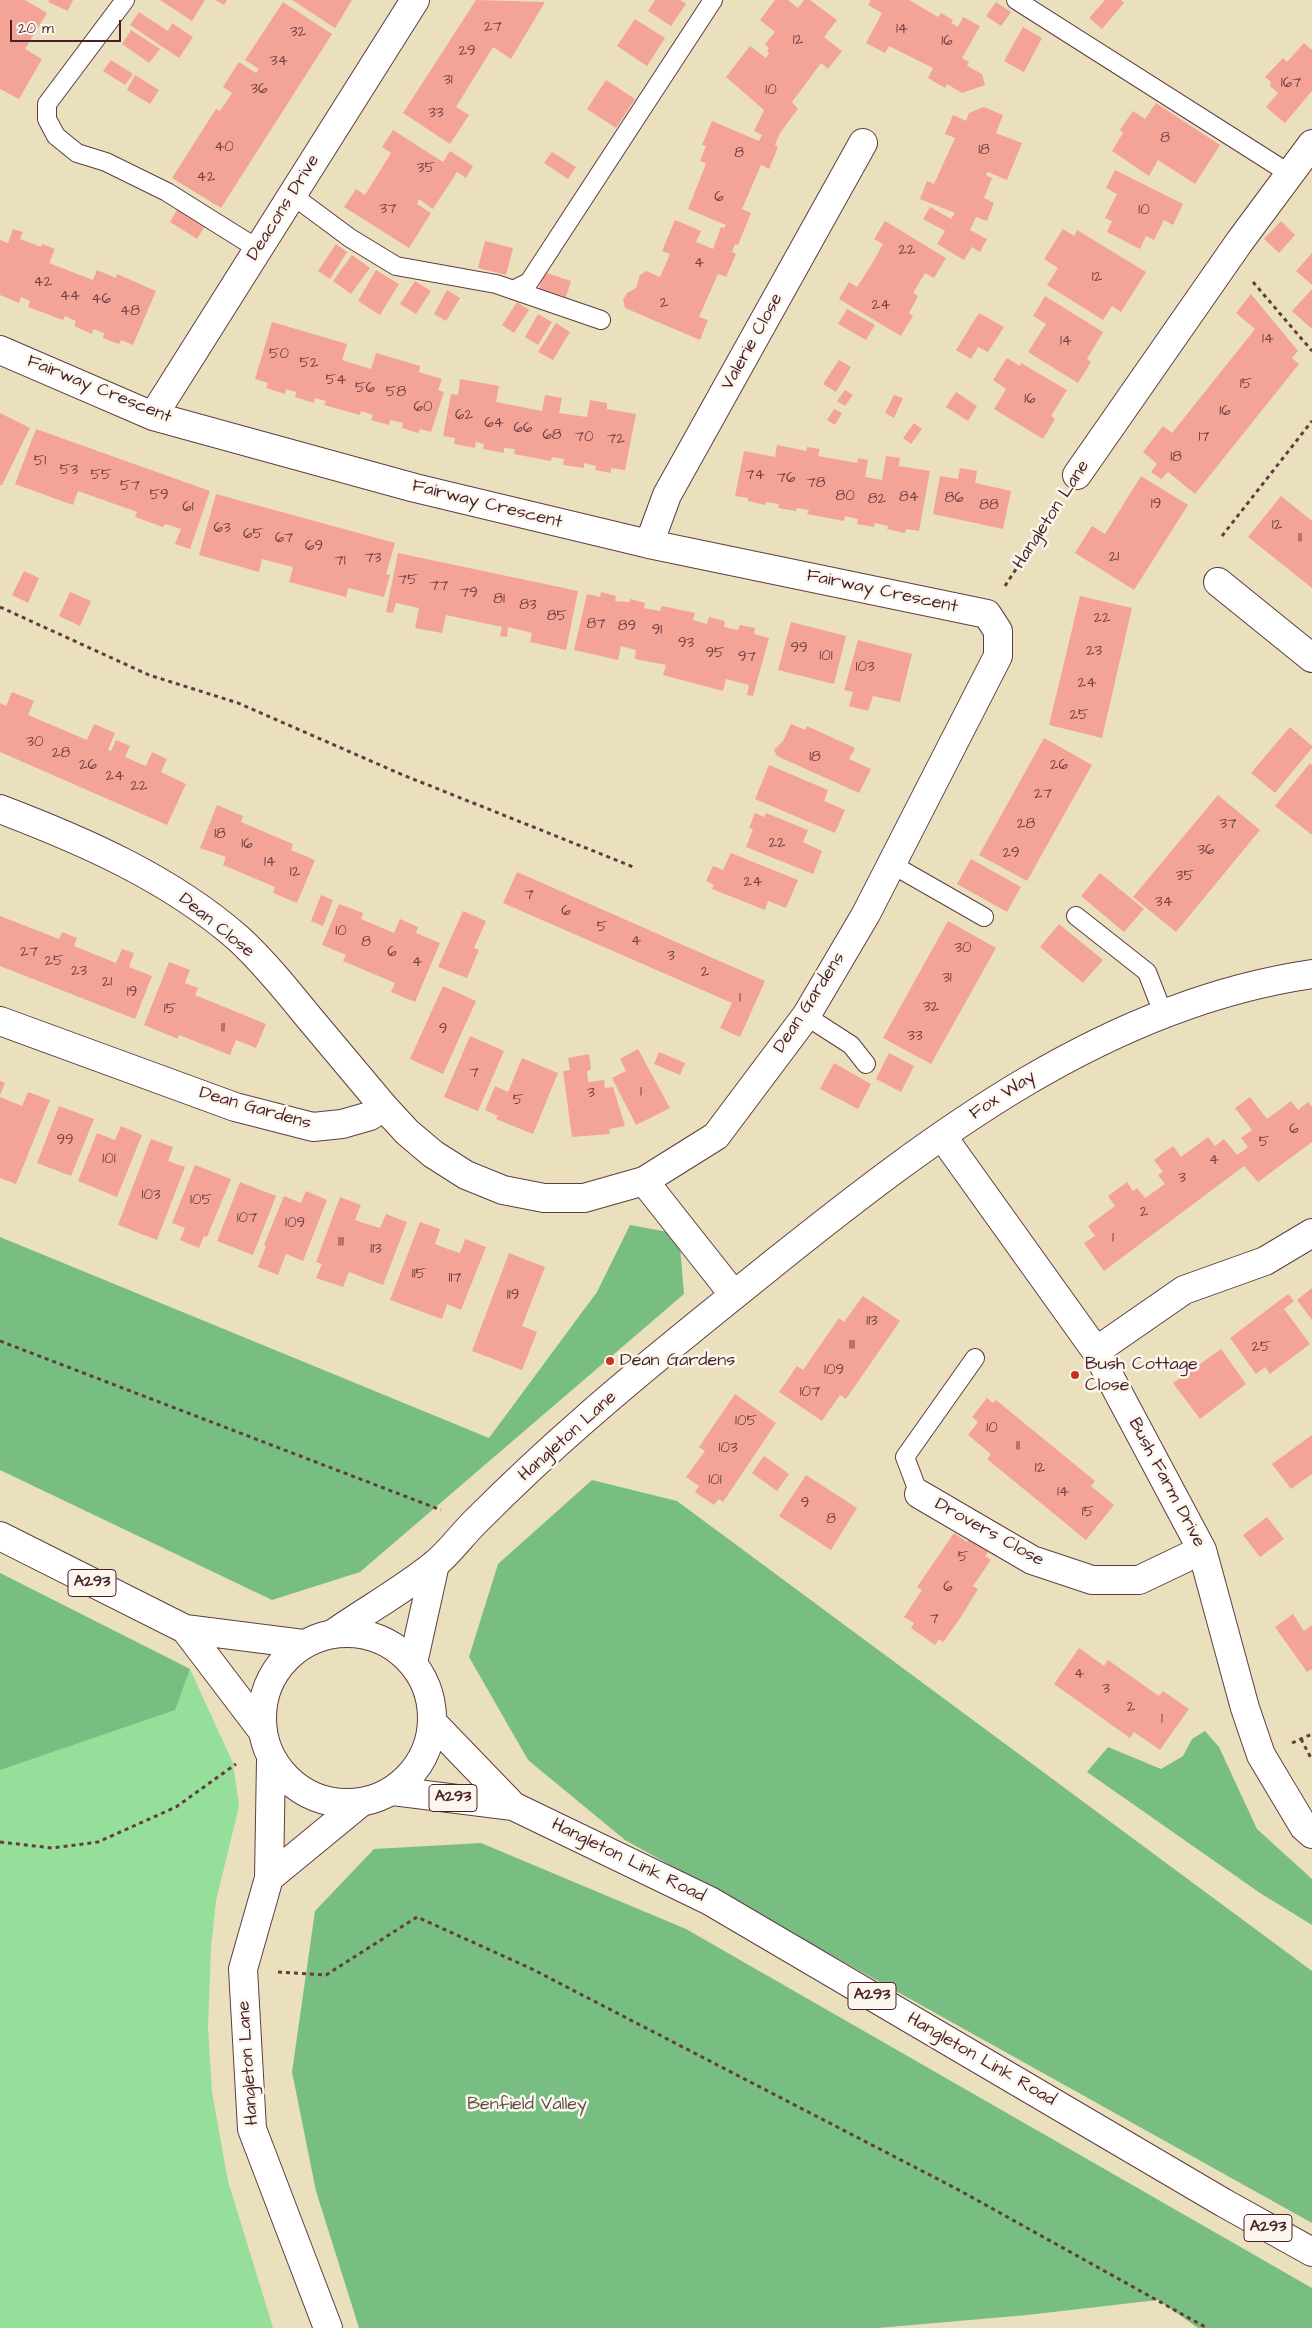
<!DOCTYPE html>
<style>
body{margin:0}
#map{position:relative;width:1312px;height:2328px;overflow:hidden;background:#eae0bd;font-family:"Architects Daughter",sans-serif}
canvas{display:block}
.scale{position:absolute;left:10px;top:20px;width:111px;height:22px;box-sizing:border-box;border:2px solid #4a1f2b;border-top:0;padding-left:6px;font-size:15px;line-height:18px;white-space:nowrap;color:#4a1f2b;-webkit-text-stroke:4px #fbf7ec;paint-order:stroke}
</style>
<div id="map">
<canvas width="1312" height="2328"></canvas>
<div class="scale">20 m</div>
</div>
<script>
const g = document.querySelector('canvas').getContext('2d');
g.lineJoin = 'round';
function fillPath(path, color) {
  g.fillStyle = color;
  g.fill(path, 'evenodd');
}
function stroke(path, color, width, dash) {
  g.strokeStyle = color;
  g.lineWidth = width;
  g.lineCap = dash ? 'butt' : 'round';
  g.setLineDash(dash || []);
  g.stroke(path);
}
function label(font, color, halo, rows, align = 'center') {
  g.font = font + ' "Architects Daughter",sans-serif';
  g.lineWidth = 5;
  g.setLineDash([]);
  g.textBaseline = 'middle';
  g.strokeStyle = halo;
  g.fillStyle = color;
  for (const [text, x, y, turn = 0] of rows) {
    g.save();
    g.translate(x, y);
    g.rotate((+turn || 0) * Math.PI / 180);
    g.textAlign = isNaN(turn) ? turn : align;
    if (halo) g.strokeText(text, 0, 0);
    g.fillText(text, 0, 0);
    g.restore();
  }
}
const green = new Path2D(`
 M0,1573L190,1669L233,1763L239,1806L216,1901L211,1948L208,2027L212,2092L228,2181L273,2328H0Z`);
const forest = new Path2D(`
 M630,1225L679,1234L684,1294L360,1572L272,1600L0,1470V1237L489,1438L597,1292Z
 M592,1480L677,1501L1312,1971V2223L625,1840L528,1760L469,1657L498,1564Z
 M0,1573L190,1669L175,1710L0,1770Z
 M1205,1731L1219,1747L1257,1829L1312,1879V1925L1260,1893L1087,1772L1108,1747L1161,1769L1183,1756L1192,1739Z
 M481,1843L686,1929L1312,2288V2328H1198L1158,2300L1027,2315L878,2328H359L316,2191L292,2072L315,1911L374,1849Z`);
const building = new Path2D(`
 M0,0H25L47,13L25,49L42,59L19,99L0,89Z
 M49,0H73L68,11L48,2Z
 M160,0H205L192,21Z
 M215,0H227L224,5Z
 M292,0H352L335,28Z
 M476,0L545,2L511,59L493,47L456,107L469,115L450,144L403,113Z
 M655,0H680L686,4L671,26L648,11Z
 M775,0H788L798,8L804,0H810L837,20L824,37L842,51L828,69L821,63L792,102L798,109L780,133L775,145L778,147L769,169L761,165L742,209L751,213L738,245L735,244L732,252L736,254L726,277L718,274L699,317L708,320L700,340L625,308L623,300L627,293L636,288L640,275L646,271L660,277L670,254L662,251L675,220L701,231L696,242L713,249L721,227L724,228L726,225L688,209L704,169L706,163L700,161L706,146L702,145L712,121L759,141L762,135L754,131L764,110L726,77L750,46L766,58L769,53L767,51L769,48L765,44L775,32L760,20Z
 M871,0H909L938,17L941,13L953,20L951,23L958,27L963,17L980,26L962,58L969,62L967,66L982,74L985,85L962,93L947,84L945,88L928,78L933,68L889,46L885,53L866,43L882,13L868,5Z
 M1105,0H1121L1124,3L1102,29L1089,18Z
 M283,2L332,34L221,208L172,178L216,109L220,111L232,93L223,87L239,62L256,73L259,69L245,60Z
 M996,2L1011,12L1001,26L986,16Z
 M139,12L168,31L172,23L193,37L179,58L130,25Z
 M635,19L665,38L647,66L617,46Z
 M1023,27L1042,38L1024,72L1004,61Z
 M131,30L160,49L149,63L122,44Z
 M1304,43L1312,50V91L1285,123L1266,107L1278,93L1270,86L1271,82L1265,77L1283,58L1287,62Z
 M111,60L133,74L125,85L103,71Z
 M135,75L159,90L150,104L127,90Z
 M606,80L635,99L616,128L587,109Z
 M1156,103L1220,145L1195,184L1158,160L1149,176L1112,151L1123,133L1120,130L1133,111L1145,119Z
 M984,107L1003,115L996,133L1022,143L1007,180L988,172L986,175L992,178L984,198L994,203L987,221L976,217L970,230L987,239L980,252L972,247L964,260L937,244L945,231L923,219L930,207L951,219L955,213L920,199L927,181L934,184L955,138L945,134L953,115L966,121L969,113Z
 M393,130L443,162L450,151L473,166L466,178L457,172L433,209L419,199L417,204L431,213L409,248L344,207L356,189L365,195L391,153L382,147Z
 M552,152L576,167L568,179L544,163Z
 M1115,170L1183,204L1173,225L1164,220L1154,240L1146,236L1140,249L1107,232L1112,221L1105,218L1117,194L1106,188Z
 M178,208L205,226L197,239L170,222Z
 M885,221L946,258L934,278L925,273L913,293L918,296L909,313L913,316L901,336L839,299L849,282L857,287L870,267L883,244L874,239Z
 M1281,221L1295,235L1279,253L1264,239Z
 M13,229L23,232L20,239L41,247L42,244L55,249L49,263L93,280L97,270L116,278L117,274L156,291L133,345L121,340L119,344L103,338L104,333L93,329L92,334L74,326L76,321L65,316L63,320L28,307L30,301L21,297L19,303L0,295V240L8,243Z
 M1063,229L1074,236L1077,230L1146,272L1121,312L1112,306L1103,320L1047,285L1058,268L1044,259Z
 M485,241L513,248L506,275L478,268Z
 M336,244L347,252L330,279L318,271Z
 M1312,253V285L1296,271Z
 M352,255L370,268L351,294L333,281Z
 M376,270L399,284L380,315L358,301Z
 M544,272L571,281L566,297L539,289Z
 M415,281L431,291L416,314L400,304Z
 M1312,289V329L1292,311Z
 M447,290L460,298L446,321L434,314Z
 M1251,294L1298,351L1292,358L1299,364L1195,494L1168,472L1161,479L1151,472L1157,464L1143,452L1163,426L1172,433L1255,329L1236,313Z
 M1045,296L1103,332L1087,359L1091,362L1078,383L1028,352L1046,324L1033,316Z
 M517,302L529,310L514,333L502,325Z
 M847,309L875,325L866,340L838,324Z
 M979,313L1004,327L988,352L978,347L971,359L956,350Z
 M538,314L552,322L538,345L525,337Z
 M272,322L347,344L342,360L371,369L376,353L420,366L419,372L442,379L438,390L444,392L431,432L420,429L418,433L402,428L403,423L390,420L389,425L371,420L373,415L361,411L360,415L324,405L326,401L315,398L314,403L295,397L296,392L286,389L285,394L266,388L268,383L255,379Z
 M556,323L570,332L553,360L538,352Z
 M1007,358L1020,366L1021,363L1067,390L1051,416L1055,419L1043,439L994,409L1006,389L993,380Z
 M839,360L851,367L836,392L823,384Z
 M460,379L499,386L496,402L542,411L545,395L562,398L559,413L587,417L590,400L607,403V409L636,414L625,470L611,468V473L595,470L596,466L584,463V468L563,465L564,459L552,457L551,461L514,454L515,449L504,448V453L483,449L484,444L476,442L475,448L454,444L455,438L443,436L451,394L458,395Z
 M845,390L853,395L845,406L837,401Z
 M956,392L977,406L968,421L946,407Z
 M894,395L903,398L894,418L885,413Z
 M834,409L842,413L835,425L827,420Z
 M0,413L30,428L2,485H0Z
 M914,423L922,429L911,444L903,438Z
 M36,429L210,491L190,549L175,544L181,529L165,524L163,527L135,517L137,512L78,491L73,505L15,484Z
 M777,445L806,451L807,447L820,449L818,456L857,463L858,458L868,460L865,477L882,480L886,456L900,458L899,466L930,471L919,531L906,529L905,533L887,529L888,526L875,523L874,527L857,524L858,519L845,516L844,521L807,514L809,510L797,508L796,511L778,508L779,504L766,502V505L748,501V498L735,496L744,451L775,457Z
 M960,468L977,471L975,483L1011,491L1003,529L933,514L940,476L958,479Z
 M1141,476L1188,505L1134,590L1075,553L1092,526L1105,534Z
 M216,494L395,543L386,574L390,575L384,597L348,588L346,597L289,582L293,567L262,559L259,572L199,555Z
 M1281,496L1312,521V588L1248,537Z
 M398,553L578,591L566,650L530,642L532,633L508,627L507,637L500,636L502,627L446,615L442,633L415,628L419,608L396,603L393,613L386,612Z
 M24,571L39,578L28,603L12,595Z
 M70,592L91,601L80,626L59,616Z
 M601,592L616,596L615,601L630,602V599L645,603L644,608L660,611L662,606L695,613L693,620L707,624L709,617L725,621L724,627L738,630L740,625L755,628L754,634L769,638L753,696L747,695L749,685L726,679L723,691L663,675L666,665L635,659L636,650L621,646L618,660L574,650L587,594L600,597Z
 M1080,596L1132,608L1102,738L1049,725Z
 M791,622L846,636L834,684L778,670Z
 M858,640L912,654L900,702L873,696L868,711L849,706L853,692L844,690Z
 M12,692L34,701L28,715L87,740L94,724L115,733L108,750L111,751L116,740L130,746L125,757L146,766L152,752L167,759L161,772L186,784L167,825L0,752V703L6,706Z
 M791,724L805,730L807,726L855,748L849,759L871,769L859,793L777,756L774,750L783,741Z
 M1290,727L1312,746V748L1275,793L1251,773Z
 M1044,738L1092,765L1027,881L979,855Z
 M1310,763L1312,765V835L1275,806Z
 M769,765L828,790L824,801L845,810L835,833L755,799Z
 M1218,795L1260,830L1176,932L1133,897Z
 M217,805L243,816L241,822L293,844L291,850L315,860L297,903L273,893L275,887L223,865L226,857L200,848Z
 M755,813L764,817L766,813L808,830L803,842L822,851L813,874L746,847L753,829L749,828Z
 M731,853L798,880L786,908L768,901L765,910L712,889L714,885L706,881L713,866L723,870Z
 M971,859L1021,887L1007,912L957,884Z
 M517,872L765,981L740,1037L720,1028L732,1003L503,903Z
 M1100,873L1144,909L1124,932L1081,896Z
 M321,895L333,900L323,926L311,921Z
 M339,904L363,913L361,919L394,933L400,919L418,927L416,933L440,943L415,1002L391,992L395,983L343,961L346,955L322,945Z
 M463,911L486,921L474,948L479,950L467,978L438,967Z
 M0,916L59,939L62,932L77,938L74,946L116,963L122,949L134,953L129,967L152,976L135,1019L0,966Z
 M948,921L996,948L931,1064L883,1038Z
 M1059,924L1103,960L1083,983L1040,947Z
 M169,962L190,970L185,983L198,988L195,995L266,1024L256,1048L236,1040L230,1055L179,1035L178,1039L144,1025Z
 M443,986L476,1001L443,1074L410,1059Z
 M470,1036L504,1051L478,1111L444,1097Z
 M638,1049L670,1108L636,1125L612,1078L626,1071L620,1059Z
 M659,1052L685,1063L680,1075L654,1064Z
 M889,1053L914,1066L901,1092L876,1079Z
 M589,1054L591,1070L587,1071L588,1082L604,1080L605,1088L613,1087L625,1126L609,1129L610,1134L572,1137L563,1071L570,1070L568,1058Z
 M522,1058L558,1073L533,1134L496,1119L498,1116L485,1110L495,1086L508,1092Z
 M834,1063L871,1084L858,1109L820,1089Z
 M0,1081L5,1083L0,1095Z
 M28,1092L50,1100L16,1184L0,1178V1097L22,1106Z
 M1250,1097L1267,1119L1291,1101L1298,1110L1308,1102L1312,1107V1142L1258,1182L1244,1166L1104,1271L1084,1243L1095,1236L1088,1226L1115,1206L1108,1196L1127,1182L1133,1191L1137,1188L1145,1198L1165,1184L1158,1175L1163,1172L1154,1160L1173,1146L1181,1157L1208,1137L1215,1146L1224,1139L1237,1155L1248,1147L1241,1138L1252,1130L1235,1108Z
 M59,1106L94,1119L71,1176L37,1163Z
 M121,1126L142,1135L117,1197L78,1181L97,1133L115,1140Z
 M151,1139L173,1147L168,1161L185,1167L157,1240L118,1225Z
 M195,1165L231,1179L207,1237L204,1236L199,1248L180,1240L185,1228L172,1223Z
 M240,1182L276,1196L253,1255L217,1241Z
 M306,1191L327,1200L303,1261L286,1254L278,1275L258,1267L266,1246L264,1245L284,1196L301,1203Z
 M340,1197L361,1205L355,1220L367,1224L380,1228L386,1214L407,1222L383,1285L349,1272L343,1287L316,1278L322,1264L316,1262Z
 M420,1222L440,1229L435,1244L448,1249L460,1253L465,1239L486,1247L461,1310L447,1304L442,1319L390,1300Z
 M509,1253L545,1267L522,1326L537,1332L522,1370L472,1351Z
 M1312,1288V1320L1297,1300Z
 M1288,1294L1294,1301L1284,1309L1310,1344L1270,1374L1265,1367L1256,1374L1230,1338Z
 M863,1296L900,1321L846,1399L840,1395L822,1421L779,1392L797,1366L803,1370L839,1318L844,1322Z
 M1221,1349L1246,1384L1200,1419L1173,1383Z
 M735,1394L776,1423L723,1502L719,1499L714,1505L695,1492L699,1486L686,1477L705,1451L699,1447Z
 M987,1398L993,1403L996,1400L1095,1481L1091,1486L1114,1505L1086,1540L987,1459L991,1454L968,1435L978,1422L972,1417Z
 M1312,1435V1474L1291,1489L1272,1464Z
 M764,1456L789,1474L777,1491L752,1473Z
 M806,1475L857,1508L831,1550L779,1516Z
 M1267,1517L1284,1539L1260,1557L1243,1535Z
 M954,1533L967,1542L970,1538L989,1551L985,1556L991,1560L973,1586L978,1589L961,1617L943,1642L939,1639L935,1645L911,1628L914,1623L904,1617L922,1590L917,1587Z
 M1293,1614L1304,1631L1312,1625V1669L1307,1672L1275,1627Z
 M1079,1648L1104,1666L1108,1660L1159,1696L1163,1691L1189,1709L1160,1750L1134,1732L1130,1738L1054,1684Z`);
const path = new Path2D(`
 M1253,282L1312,351
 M1222,536L1312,421
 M1005,586L1060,501
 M0,607L149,675L238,703L403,775L636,868
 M0,1341L441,1510
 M1301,1739L1312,1760
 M1292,1743L1312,1734
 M0,1842L52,1848L98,1842L176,1807L236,1764
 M278,1972L326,1975L417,1917L532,1969L957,2189L1207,2328`);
const service = new Path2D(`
 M125,0L47,104V119L56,136L77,153L106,162L167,192L258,249
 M1016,0L1290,174
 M292,195L350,238L396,266L496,284L601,320
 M513,290L529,282L713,0
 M893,865L984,917
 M1076,916L1147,972L1163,1013
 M806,1016L851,1045L866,1064
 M919,1494L905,1457L975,1358`);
const minor = new Path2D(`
 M0,350L153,416L415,488L649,544L987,614L998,631V656L866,914L806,1016L716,1136L644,1181L584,1198H544L503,1190L466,1175L433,1154L407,1132L384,1107L370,1116L342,1124L313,1127L235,1107L0,1021
 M153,416L415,0
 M1077,475L1240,241L1312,144
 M649,544L667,495L863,143
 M1218,582L1312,658
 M0,809C84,841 169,878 238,938C263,961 285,988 306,1014C332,1045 358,1076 384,1107
 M942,1136L1096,1351L1202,1550L1245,1708L1261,1755L1304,1827L1312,1834
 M644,1181L734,1295
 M1096,1351L1184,1290L1265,1261L1312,1233
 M919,1494L1032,1560L1092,1580H1139L1202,1550
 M271,1760L269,1878L243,1969L252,2129L328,2328
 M269,1878L359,1804`);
const tertiary = new Path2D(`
 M334,1633C367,1610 403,1590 434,1565C449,1553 461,1536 475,1522C510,1487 547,1452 585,1419C646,1365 711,1314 774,1263C933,1136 1105,1004 1312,974
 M413,1663L435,1564`);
const trunk = new Path2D(`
 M0,1536L185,1629L303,1644
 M185,1629L261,1729
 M262 1718a85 85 0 1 1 170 0a85 85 0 1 1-170 0Z
 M433,1723L513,1806
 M393,1791L513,1806L710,1901L1224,2203L1312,2252`);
const markers = [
 [610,1361,5,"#c8321e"],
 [1075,1375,5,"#c8321e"]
];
const numberNames = [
 ["27",493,28],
 ["14",902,30],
 ["32",298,33],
 ["12",798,41],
 ["16",947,42],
 ["29",467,52],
 ["34",279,62],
 ["31",448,81],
 ["167",1291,84],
 ["36",259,90],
 ["10",771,91],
 ["33",436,114],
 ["8",1165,139],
 ["40",224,148],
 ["18",984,151],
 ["8",739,154],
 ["35",426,169],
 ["42",206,178],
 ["6",719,198],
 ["37",388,210],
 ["10",1144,211],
 ["22",907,251],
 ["4",699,264],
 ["12",1097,278],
 ["42",43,283],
 ["44",70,297],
 ["46",101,300],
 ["2",664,304],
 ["24",881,306],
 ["48",130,312],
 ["14",1268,340],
 ["14",1066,342],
 ["50",279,355],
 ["52",309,364],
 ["54",336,381],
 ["15",1246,385],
 ["56",365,389],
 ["58",396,393],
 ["16",1030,400],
 ["60",423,408],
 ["16",1225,412],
 ["62",464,416],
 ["64",494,424],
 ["66",523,429],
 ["68",552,436],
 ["70",584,438],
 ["17",1204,438],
 ["72",616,440],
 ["18",1176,458],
 ["51",40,462],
 ["53",69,471],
 ["55",101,476],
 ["74",755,476],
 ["76",786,479],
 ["78",816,484],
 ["57",130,487],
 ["59",159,496],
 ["80",845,497],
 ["84",909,498],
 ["86",954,499],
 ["82",877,500],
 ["19",1156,505],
 ["88",989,506],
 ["61",188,508],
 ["12",1277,526],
 ["63",222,529],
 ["65",253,535],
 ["67",284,539],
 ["11",1300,539],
 ["69",314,547],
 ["21",1114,558],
 ["73",373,559],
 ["71",340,562],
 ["75",408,581],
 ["77",439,587],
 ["79",469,594],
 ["81",499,600],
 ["83",528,606],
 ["85",557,617],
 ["22",1102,619],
 ["87",596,625],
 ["89",627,627],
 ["91",657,631],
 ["93",686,644],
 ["99",799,649],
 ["23",1094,652],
 ["95",715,654],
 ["101",826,657],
 ["97",747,658],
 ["103",865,668],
 ["24",1087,684],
 ["25",1079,716],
 ["30",35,743],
 ["28",61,754],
 ["18",815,758],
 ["26",88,766],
 ["26",1059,766],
 ["24",115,777],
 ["22",139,787],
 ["27",1043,795],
 ["28",1026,825],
 ["37",1228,825],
 ["18",220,835],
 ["22",777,844],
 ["16",247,845],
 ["36",1206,851],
 ["29",1011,854],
 ["14",270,863],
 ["12",295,873],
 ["35",1185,877],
 ["24",753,883],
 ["7",529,896],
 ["34",1164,903],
 ["6",566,912],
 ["5",602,928],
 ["10",341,932],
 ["4",636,942],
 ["8",366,943],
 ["30",963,949],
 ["27",29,953],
 ["6",392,953],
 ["3",671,957],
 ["25",54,962],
 ["4",417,963],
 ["23",79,972],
 ["2",705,973],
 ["31",947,979],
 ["21",107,983],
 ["19",132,993],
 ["1",740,999],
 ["32",931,1008],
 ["15",170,1010],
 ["11",223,1029],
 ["9",443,1030],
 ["33",915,1037],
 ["7",474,1074],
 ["1",641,1093],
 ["3",591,1094],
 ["5",518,1101],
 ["6",1294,1130],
 ["99",65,1141],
 ["5",1264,1143],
 ["101",109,1160],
 ["4",1214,1161],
 ["3",1182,1179],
 ["103",151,1196],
 ["105",201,1201],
 ["2",1144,1213],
 ["107",247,1219],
 ["109",295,1224],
 ["1",1113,1239],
 ["111",341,1243],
 ["113",376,1250],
 ["115",419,1275],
 ["117",455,1279],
 ["119",513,1296],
 ["113",872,1322],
 ["111",852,1346],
 ["25",1261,1348],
 ["109",834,1371],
 ["107",810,1393],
 ["105",746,1422],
 ["10",992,1429],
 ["11",1018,1447],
 ["103",728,1449],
 ["12",1040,1469],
 ["101",715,1481],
 ["14",1063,1493],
 ["9",805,1504],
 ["15",1088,1513],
 ["8",831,1520],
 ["5",963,1558],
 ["6",948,1588],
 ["7",934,1620],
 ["4",1079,1675],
 ["3",1106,1690],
 ["2",1131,1708],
 ["1",1162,1720]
];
const shields = [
 [92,1583,48],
 [453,1798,48],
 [872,1996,48],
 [1268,2228,48]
];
const shieldNames = [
 ["A293",92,1583],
 ["A293",453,1798],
 ["A293",872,1996],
 ["A293",1268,2228]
];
const streetNames = [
 ["Deacons Drive",284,208,-58],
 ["Valerie Close",753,342,-61],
 ["Fairway Crescent",99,390,22],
 ["Fairway Crescent",487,505,14],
 ["Hangleton Lane",1052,515,-57],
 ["Fairway Crescent",882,592,12],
 ["Dean Close",216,926,39],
 ["Dean Gardens",810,1003,-57],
 ["Fox Way",1003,1096,-33],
 ["Dean Gardens",255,1109,16],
 ["Hangleton Lane",568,1437,-42],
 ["Bush Farm Drive",1166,1483,62],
 ["Drovers Close",989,1533,29],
 ["Hangleton Link Road",628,1861,26],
 ["Hangleton Link Road",981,2060,30],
 ["Hangleton Lane",249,2063,-94]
];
const poiNames = [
 ["Dean Gardens",620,1361],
 ["Bush Cottage",1085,1365],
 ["Close",1085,1386]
];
const parkNames = [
 ["Benfield Valley",527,2105]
];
fillPath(green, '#95df9a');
fillPath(forest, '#78be82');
fillPath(building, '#f4a497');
stroke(service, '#623c41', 20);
stroke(minor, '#623c41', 30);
stroke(tertiary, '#623c41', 30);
stroke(trunk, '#623c41', 30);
stroke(path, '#623c41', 3, [4, 4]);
stroke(service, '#fff', 18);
stroke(minor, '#fff', 28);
stroke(tertiary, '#fff', 28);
stroke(trunk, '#fff', 28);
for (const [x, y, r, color] of markers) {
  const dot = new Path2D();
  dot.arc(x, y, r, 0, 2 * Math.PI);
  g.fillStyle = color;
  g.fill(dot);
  stroke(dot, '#fbf7ec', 2);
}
label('15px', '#744046', null, numberNames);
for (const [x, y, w] of shields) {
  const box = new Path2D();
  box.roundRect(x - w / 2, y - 13.5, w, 27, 4);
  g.fillStyle = '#fbf7ec';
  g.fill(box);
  stroke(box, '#4a1f2b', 1);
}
label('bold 16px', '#4a1f2b', null, shieldNames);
label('18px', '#4a1f2b', '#fbf7ec', streetNames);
label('18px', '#4a1f2b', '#fbf7ec', poiNames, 'left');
label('18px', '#5d4f47', '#fbf7ec', parkNames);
</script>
